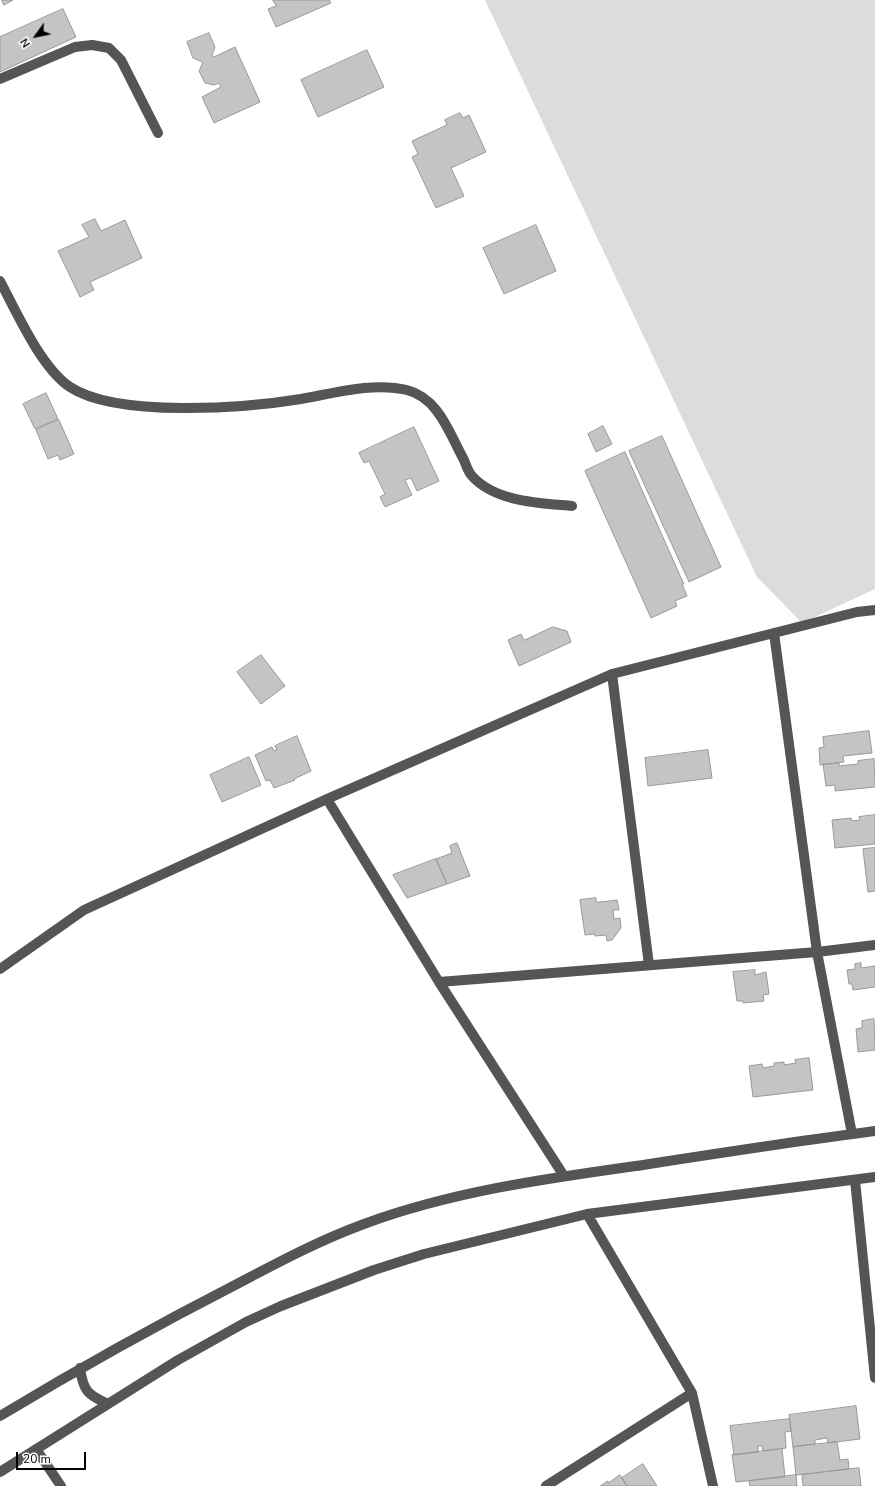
<!DOCTYPE html>
<style>
body{margin:0}
#map{position:relative;width:875px;height:1486px;overflow:hidden;background:#fff;font-family:"Nunito Sans",sans-serif}
canvas{display:block}
.north{position:absolute;left:16px;top:16px;width:40px;height:40px;-webkit-text-stroke:3px #fff;paint-order:stroke;rotate:237deg;font-size:11px;font-weight:700;line-height:16px;text-align:center;color:#000}
.north::after{content:'';display:block;margin:auto;width:14px;height:18px;background:#000;clip-path:polygon(50% 0,100% 100%,50% 72%,0 100%)}
.scale{position:absolute;left:16px;top:1452px;width:70px;height:18px;box-sizing:border-box;border:2px solid #000;border-top:0;padding-left:5px;font-size:12px;line-height:14px;white-space:nowrap;color:#000;-webkit-text-stroke:3px #fff;paint-order:stroke}
</style>
<div id="map">
<canvas width="875" height="1486"></canvas>
<div class="north">N</div>
<div class="scale">20 m</div>
</div>
<script>
const g = document.querySelector('canvas').getContext('2d');
g.lineJoin = 'round';
function fillPath(path, color) {
  g.fillStyle = color;
  g.fill(path, 'evenodd');
}
function stroke(path, color, width, dash) {
  g.strokeStyle = color;
  g.lineWidth = width;
  g.lineCap = dash ? 'butt' : 'round';
  g.setLineDash(dash || []);
  g.stroke(path);
}
const green = new Path2D(`
 M485,0H875V589L802,623L757,577Z`);
const building = new Path2D(`
 M2,0H13L4,5Z
 M273,0H329L331,3L276,27L268,9L276,6Z
 M63,9L76,37L0,72V37Z
 M209,33L215,47L212,55L214,57L235,47L260,102L214,123L202,97L221,87L219,83L214,85L205,83L199,71L203,62L193,58L187,42Z
 M367,50L384,87L318,117L301,80Z
 M460,113L463,118L469,115L486,152L451,168L464,196L436,208L412,157L418,154L412,141L447,125L445,120Z
 M95,219L101,231L125,220L142,258L90,282L94,290L80,297L58,251L89,237L82,225Z
 M536,225L556,271L504,294L483,248Z
 M46,393L58,419L35,429L23,404Z
 M59,420L74,454L60,460L58,455L48,459L36,430Z
 M603,426L612,444L596,452L588,434Z
 M414,427L439,481L417,491L411,478L405,480L412,495L385,507L380,497L385,494L369,461L364,463L359,453Z
 M662,436L721,567L689,582L629,451Z
 M625,452L682,580L684,584H682L687,596L675,601L677,606L651,618L585,471Z
 M553,627L567,631L571,642L519,666L508,640L521,634L524,640Z
 M261,655L285,686L261,704L237,672Z
 M869,731L872,753L843,756L844,762L820,765L819,748L824,747L823,737Z
 M297,736L311,771L294,779L295,780L274,788L270,780L266,781L255,755L272,747L274,751L277,750L275,746Z
 M708,750L712,778L648,786L645,758Z
 M249,757L261,785L222,802L210,775Z
 M874,759L875,787L835,791V785L826,786L823,764L839,763V766L858,764V761Z
 M875,815V844L835,848L832,820L851,818L852,821L860,820L859,817Z
 M457,843L470,876L447,884L436,859L452,853L450,846Z
 M875,848V891L868,892L863,849Z
 M436,859L447,884L407,898L393,875Z
 M596,898V902H601L617,900L619,910H613L614,919L620,918L621,928L612,940L607,941L606,935L595,936V934L585,935L580,900Z
 M861,963V968L875,966V987L853,990L852,984H849L847,970L855,969V964Z
 M755,970V975L766,972L769,994L763,995L764,1001L743,1003V1001H737L733,972Z
 M874,1019L875,1050L858,1052L856,1029L862,1028V1021Z
 M809,1058L813,1090L753,1097L749,1066L762,1064L763,1068L774,1066V1063L784,1062V1065L796,1063L795,1060Z
 M856,1406L860,1439L828,1443L827,1438L815,1440V1444L793,1447L789,1415Z
 M790,1419L791,1431L785,1432L786,1448L763,1451L762,1446H758V1452L734,1455L730,1426Z
 M837,1442L840,1460L848,1459L849,1469L796,1475L793,1447Z
 M782,1449L785,1477L736,1482L732,1455Z
 M643,1464L657,1486H627L622,1478Z
 M859,1468L861,1486H803L802,1475Z
 M620,1475L627,1486H600L608,1481V1483Z
 M796,1475L797,1486H750L749,1481Z`);
const minor = new Path2D(`
 M0,79L75,47L92,45L109,48L121,60L158,133
 M0,281C16,311 41,368 70,387C117,418 246,408 301,399C335,393 373,382 407,390C439,398 450,435 464,460C466,465 468,472 472,476C495,502 540,503 572,506
 M774,633L817,952L852,1134
 M612,674L649,965
 M327,799L439,982L564,1176
 M0,969L84,910L327,799L612,674L857,612L875,610
 M439,982L817,952L875,945
 M855,1180L875,1378
 M587,1214L692,1393L713,1486
 M80,1368C83,1391 88,1395 108,1404
 M0,1416C78,1369 157,1325 237,1284C279,1262 320,1240 364,1224C453,1191 550,1178 643,1165C720,1153 798,1141 875,1131
 M36,1449L61,1486
 M0,1472L178,1360L246,1322L281,1306L374,1270L424,1254L587,1214L875,1177
 M546,1486L692,1393`);
fillPath(green, '#dcdcdc');
fillPath(building, '#c4c4c4');
stroke(building, '#999', 1);
stroke(minor, '#555', 10);
</script>
